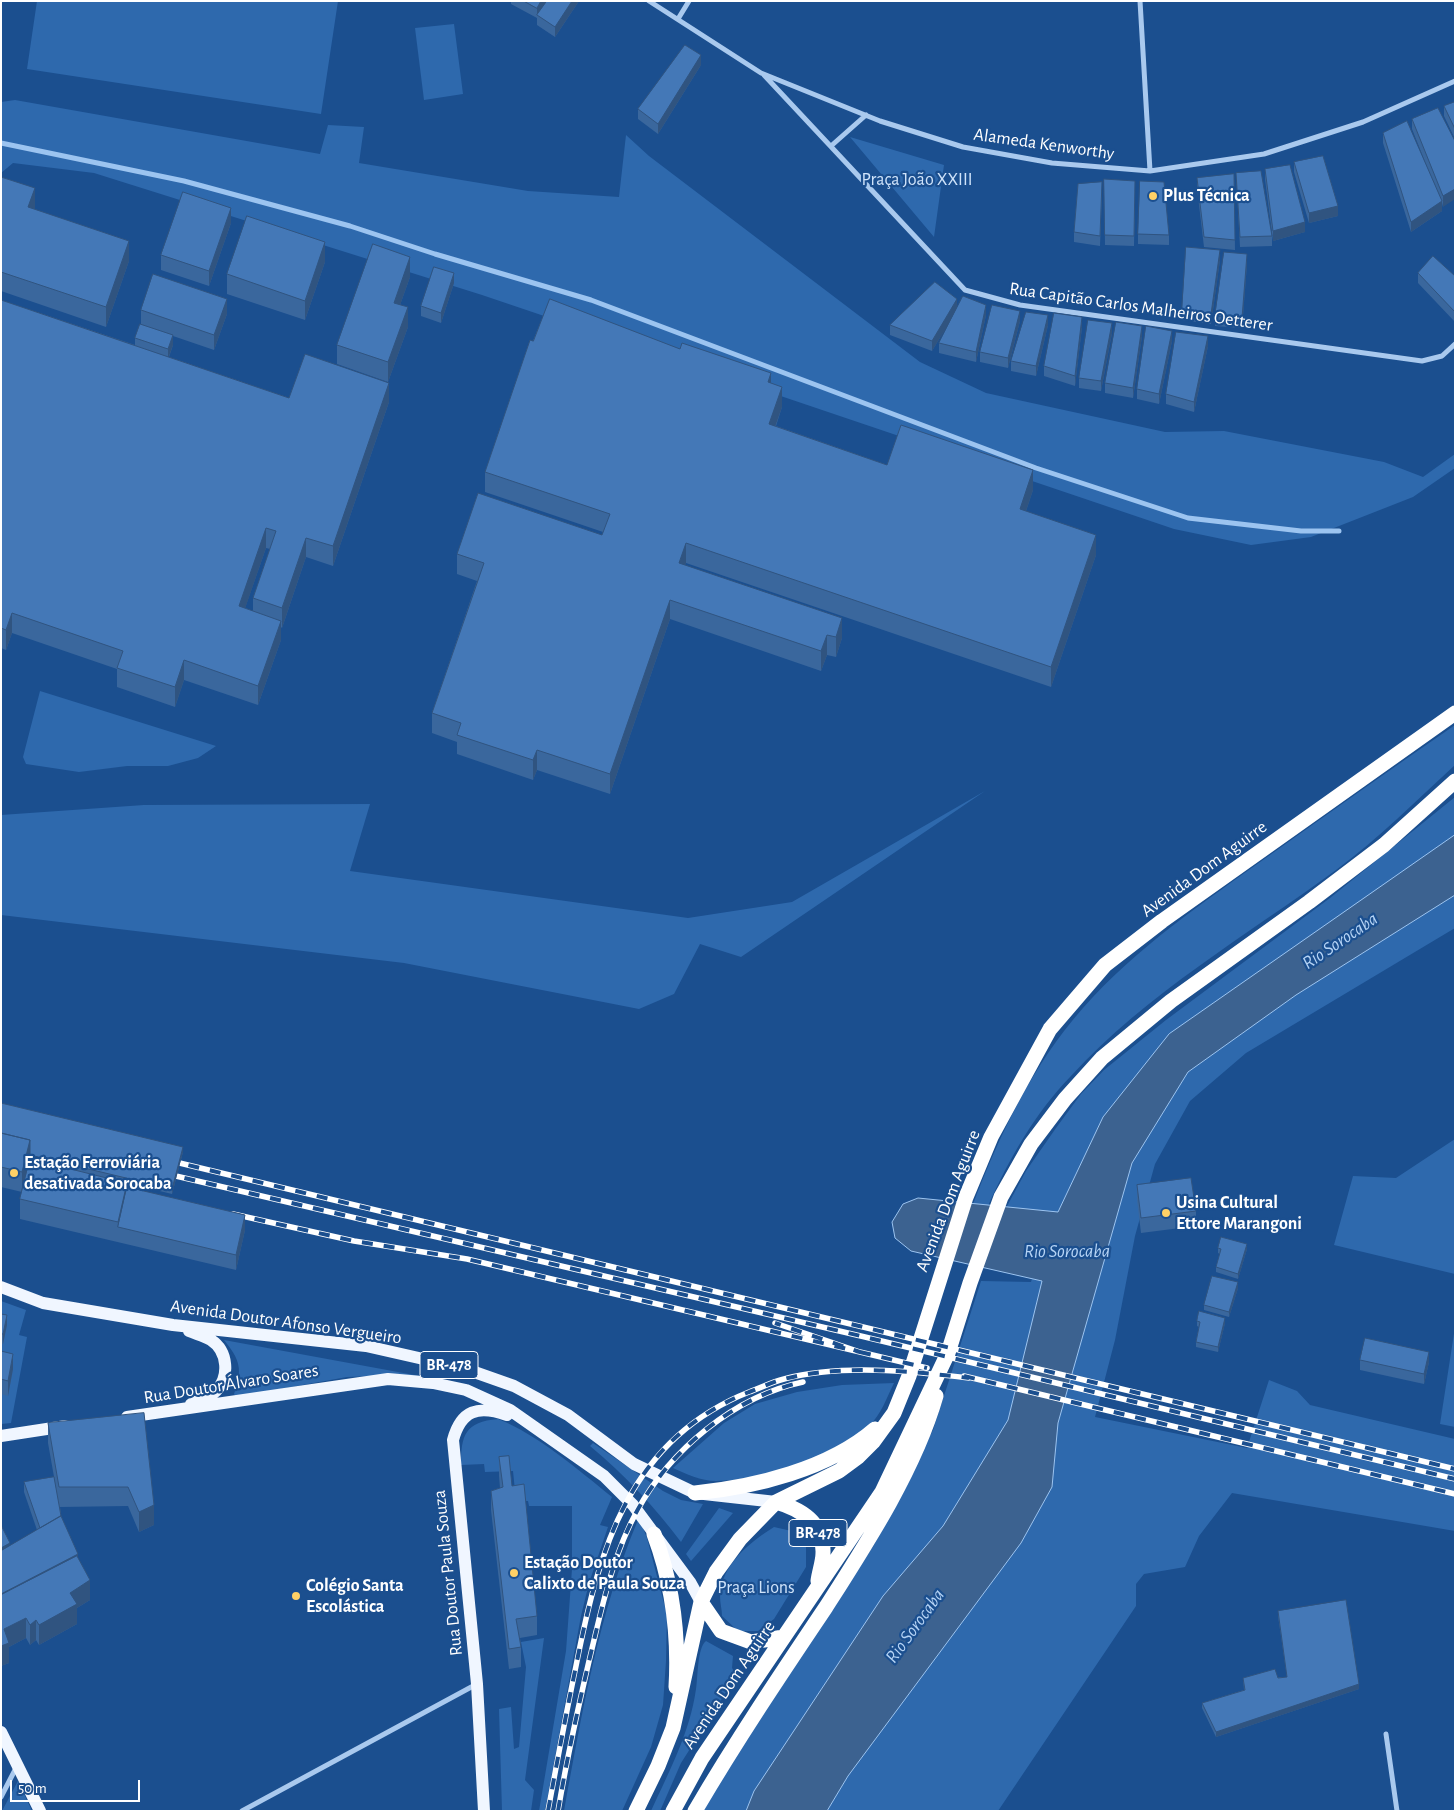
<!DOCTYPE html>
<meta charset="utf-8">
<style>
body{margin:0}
#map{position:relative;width:1456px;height:1812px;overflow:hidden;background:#1b4f8f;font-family:"Alegreya Sans",sans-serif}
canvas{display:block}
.frame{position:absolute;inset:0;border:2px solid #fff;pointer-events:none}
.scale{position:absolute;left:10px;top:1780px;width:130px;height:22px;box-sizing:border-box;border:2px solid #fff;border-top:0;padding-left:6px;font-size:15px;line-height:18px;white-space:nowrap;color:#fff;-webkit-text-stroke:4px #1b4f8f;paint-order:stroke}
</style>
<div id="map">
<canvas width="1456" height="1812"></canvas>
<div class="frame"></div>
<div class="scale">50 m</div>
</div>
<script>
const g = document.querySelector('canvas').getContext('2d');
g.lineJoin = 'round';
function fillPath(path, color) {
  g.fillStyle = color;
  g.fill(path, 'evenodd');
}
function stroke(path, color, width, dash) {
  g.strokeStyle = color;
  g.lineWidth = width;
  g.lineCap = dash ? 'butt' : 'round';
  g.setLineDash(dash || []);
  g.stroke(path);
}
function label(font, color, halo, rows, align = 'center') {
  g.font = font + ' "Alegreya Sans",sans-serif';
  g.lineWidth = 4.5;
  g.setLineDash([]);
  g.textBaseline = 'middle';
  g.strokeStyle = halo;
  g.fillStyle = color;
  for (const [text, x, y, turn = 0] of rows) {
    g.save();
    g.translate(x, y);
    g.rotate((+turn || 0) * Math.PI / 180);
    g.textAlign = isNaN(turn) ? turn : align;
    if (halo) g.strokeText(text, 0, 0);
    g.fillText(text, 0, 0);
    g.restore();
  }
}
const green = new Path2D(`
 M37,1H338L321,114L27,69Z
 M454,24L463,94L424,100L415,28Z
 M15,100L320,154L328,125L364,127L359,163L528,191L619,197L626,135L649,156L920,362L986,393L1165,432L1224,431L1384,462L1423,477L1455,454V468L1413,497L1311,537L1251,545L1174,529L482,295L94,173L13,163L1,173V102Z
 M850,137L944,165L934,237Z
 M40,691L216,746L198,758L168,766H127L79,772L26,764L23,757Z
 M1455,725V765C1416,801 1379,838 1336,870C1246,936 1147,993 1071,1076C1035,1113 1009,1159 988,1206L973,1204C1000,1134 1033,1064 1083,1008C1137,947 1204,902 1270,855C1331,812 1392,768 1455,725Z
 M985,791L741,957L700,944L674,994L639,1009L404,963L1,915V815L144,805L370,804L350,871L688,918L792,902Z
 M1455,797V928L1246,1053L1190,1101L1155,1164L1135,1236L1115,1340L1095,1417L1247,1448L1269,1380L1297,1391L1310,1405L1455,1439V1531L1232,1493L1199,1536L1185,1567L1144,1574L1136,1584V1606L998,1811H700L874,1545L933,1430L981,1281L1031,1282L1051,1213L1006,1208L1026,1171L1056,1128L1081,1094L1104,1070L1166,1020L1330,898Z
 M1455,1139V1274L1334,1245L1353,1176L1396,1178Z
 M1,1301L26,1310L19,1335L27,1337L11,1423L1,1424Z
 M1455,1327V1427L1440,1424Z
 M224,1340L436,1379L401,1375L347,1377L236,1397L234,1394C243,1369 240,1360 224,1340Z
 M894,1383C887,1397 881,1415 869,1426C834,1458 764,1480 716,1481C701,1481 686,1474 673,1468L724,1423L755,1404L797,1392L842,1385Z
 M498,1419C540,1436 577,1469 612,1497L600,1525L608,1527L589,1583L581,1616L545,1811H539L566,1651L572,1569V1506H529L528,1501H516L513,1471L485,1472L484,1464L461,1465C461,1435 465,1422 498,1419Z
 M593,1443L663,1491L681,1500L703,1504L681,1542C654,1506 625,1475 590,1446Z
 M719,1508L733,1513L691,1561L686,1554Z
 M638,1520L641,1523L647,1538L667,1615L666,1661L663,1705L651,1747L622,1811H564C582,1713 599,1612 638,1520Z
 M774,1527L796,1532L806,1546V1567L774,1619L758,1631H738L722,1616C722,1610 720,1603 720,1596C721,1565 750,1542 774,1527Z
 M544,1638L525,1780L534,1790L531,1811H502L499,1709L511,1707L514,1749L519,1747L526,1667L521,1642Z
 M706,1641L733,1656L732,1668L737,1675L681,1763L660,1811H651C669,1772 690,1732 696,1689C698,1678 697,1648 706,1641Z
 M18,1781L32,1811H2Z`);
const water = new Path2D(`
 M1455,835V895L1296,995L1188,1072L1132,1163L1058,1423L1052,1487L1021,1543L848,1776L827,1811H746L754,1791L883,1596L943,1526L1008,1420L1042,1281L911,1251L895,1238L892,1222L903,1204L918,1198L1058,1212L1103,1117L1169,1034Z`);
const stream = new Path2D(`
 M1,143L184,181L350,226L435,254L591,300L1036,468L1188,518L1301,531H1339`);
const street = new Path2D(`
 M649,1L761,73L880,121L963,147L1052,163L1150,171L1264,154L1363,122L1455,81
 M1140,1L1150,171
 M678,19L689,1
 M764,75L965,290L1020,305L1422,361L1442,356L1455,344
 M831,146L866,115
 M1386,1734L1397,1811
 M1,1797L17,1766
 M242,1811L475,1685`);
const primary = new Path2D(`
 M1,1287L43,1303L173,1325L366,1346L463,1368L514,1386L568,1415L634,1464L695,1493L776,1502
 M189,1331C196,1334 205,1336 211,1340C228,1351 230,1377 216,1391C210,1397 199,1400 191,1404
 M127,1417L388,1379L433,1383L466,1390L510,1410L604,1476L633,1505L690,1582L701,1602
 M1,1436L66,1426
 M1,1732L40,1811
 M484,1811L477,1684L453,1440C461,1410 478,1405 507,1415`);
const highway = new Path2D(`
 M695,1493C755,1487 829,1469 875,1429
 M776,1502C801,1509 824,1523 823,1553C823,1562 819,1572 818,1581
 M654,1534C672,1582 679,1635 676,1687
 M701,1602L721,1631L751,1642L784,1637
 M636,1811L658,1766L673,1728L701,1602L716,1572L740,1539L776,1502L839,1471L858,1457L873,1442L894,1413L909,1376L966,1197L991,1137L1050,1029L1105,965L1162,921L1455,713
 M673,1811L702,1758L882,1492L948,1353L970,1283L1001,1197L1031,1144L1065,1099L1102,1058L1171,1001L1309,902L1384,845L1455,781
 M695,1811C736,1741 781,1674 826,1607C867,1543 915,1469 936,1396`);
const rail = new Path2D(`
 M167,1160L1455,1469
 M163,1173L865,1337L1455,1479
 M233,1214L354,1241L467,1259L860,1352L775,1323
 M860,1352L927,1368
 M964,1376L1455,1494
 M548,1811C557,1762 566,1714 576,1666C599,1550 628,1440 749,1392C760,1388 772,1382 784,1379C841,1364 911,1371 969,1378
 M558,1811C568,1752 581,1694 595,1636C605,1594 616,1549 637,1511C670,1450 735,1396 803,1382`);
const wall = new Path2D(`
 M511,1H579L555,37L537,25V18L511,4Z
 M701,65L658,134L638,119V109Z
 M1455,102V139L1444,116V106Z
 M1412,119L1455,141L1443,207L1442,203V211L1411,232L1383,143V133L1431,177L1412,129Z
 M1294,162L1338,216L1309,223L1294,172Z
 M1265,169L1305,232L1273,241L1265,179Z
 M1236,173L1272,236V246L1240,247Z
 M1234,174L1235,250L1204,247L1197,188V178Z
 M1,177L35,208L34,209L129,261L106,327L1,291Z
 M1104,179L1135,191L1134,246L1105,245Z
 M1102,192L1100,246L1074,242V232Z
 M231,223L209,286L161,270V255Z
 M1138,234L1169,235V245L1138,244Z
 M1220,260L1211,324L1182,320V310Z
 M325,262L305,320L227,294V274Z
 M1247,264L1242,328L1215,326V316Z
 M1418,273L1455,276V322L1418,283Z
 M410,277L400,305L408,327L388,382L337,364V345Z
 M454,283L441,323L421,316V306Z
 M1,300L135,345V338L141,324V310L227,314L214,350L173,336V345L169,357L289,398L389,402L333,566L306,557L282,628L281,627V640L258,705L184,680L175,707L117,687V669L12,633L6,650L1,648ZM266,548L270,549L253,598V611L245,608Z
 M957,308L986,315L976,362L939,353V343L950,321L932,351L890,335V325Z
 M1020,321L1008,368L980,362V352Z
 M1048,325L1036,376L1011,371V361Z
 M1082,327L1075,386L1044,376V366Z
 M1112,333L1101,391L1079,388V378Z
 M1142,336L1133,398L1105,393V383Z
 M533,341L771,383L782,407L776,426L887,465L1033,490L1026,511L1096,555L1051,687L686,563L685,565L842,638L836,657L827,655L821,671L670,619L610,794L537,770L533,780L457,754V742L432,733V713L477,581L457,574V554L602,535L603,532L485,492V472Z
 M1172,341L1159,404L1137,399V389Z
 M1208,346L1194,412L1166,404V394Z
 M1,1103L183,1152L172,1194L127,1183V1187L245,1230L236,1270L20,1219V1199L22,1192L1,1187Z
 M1137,1185L1196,1211V1226L1141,1233L1137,1200Z
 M1218,1248L1247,1249L1238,1279L1216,1272V1267L1220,1254L1218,1253Z
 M1238,1288L1229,1317L1204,1310V1305Z
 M1,1314L7,1325L3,1344H1Z
 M1197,1321L1225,1323L1218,1352L1196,1347V1342L1199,1327L1197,1326Z
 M1,1351L13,1369L8,1396L1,1394Z
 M1360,1360L1429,1362L1424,1384L1360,1370Z
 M144,1413L154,1525L139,1532L128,1506L60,1507L61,1516L78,1558L90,1600L77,1608V1624L39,1645L36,1640L30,1645L26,1638L9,1647V1663L1,1666L10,1546L37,1530L24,1492V1482L56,1488L48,1443V1423Z
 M499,1457L512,1486L537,1616V1635L520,1638L521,1647V1667L509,1669L491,1510V1491L500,1488L499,1476Z
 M1278,1611L1359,1689L1216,1737L1202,1708V1703L1244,1690L1243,1678L1287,1677L1278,1616Z`);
const shadedWall = new Path2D(`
 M541,1H547L537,15V18V8Z
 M572,1H579L555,37V27Z
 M701,55V65L658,134V124Z
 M35,188V208L28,227V207Z
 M1455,189V199L1443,207V196Z
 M1442,201V211L1411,232V222Z
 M1338,206V216L1309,223V213Z
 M231,208V223L209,286V271Z
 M1305,222V232L1273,241V231Z
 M129,241V261L106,327V307Z
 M325,242V262L305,320V301Z
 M1220,250V260L1211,324V314Z
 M1247,254V264L1242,328V318Z
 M410,257V277L394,322V303Z
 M454,273V283L441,323V313Z
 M227,299V314L214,350V335Z
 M957,299V310L932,351V341Z
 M986,305V315L976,362V352Z
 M408,307V327L388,382V362Z
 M1020,311V321L1008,368V358Z
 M1048,315V325L1036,376V366Z
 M1082,317V327L1075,386V376Z
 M1112,323V333L1101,391V381Z
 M1142,326V336L1133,398V388Z
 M1172,331V341L1159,404V394Z
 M173,335V345L168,359V349Z
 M1208,336V346L1194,412V402Z
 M771,373V393L768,382Z
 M389,383V402L333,566V546Z
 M782,387V407L769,444V424Z
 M1033,470V490L1020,529V509Z
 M266,528V548L239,626V606Z
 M1096,535V555L1051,687V667Z
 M306,538V557L282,628V608Z
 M686,543V563L679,583V563Z
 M670,600V619L610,794V774Z
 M12,613V633L6,650V630Z
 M842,618V638L836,657V637Z
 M281,621V640L258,705V686Z
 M827,635V655L821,671V651Z
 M184,660V680L175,707V687Z
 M537,750V770L533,780V760Z
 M30,1140V1160L22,1192V1172Z
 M183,1147V1152L172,1194V1189Z
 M127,1183V1202L118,1227V1242V1222Z
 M245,1215V1230L236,1270V1255Z
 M1247,1244V1249L1238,1279V1274Z
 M1238,1282V1288L1229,1317V1312Z
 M7,1315V1325L3,1344V1334Z
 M1225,1318V1323L1218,1352V1347Z
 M1429,1352V1362L1424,1384V1374Z
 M13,1354V1369L8,1396V1381Z
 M154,1505V1525L139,1532V1512Z
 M10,1543V1562L1,1568V1548Z
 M78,1554V1574L1,1594Z
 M90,1580V1600L77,1608V1624L39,1645V1625L70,1593Z
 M26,1618V1638L9,1647V1663L1,1666V1646L4,1629Z
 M36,1620V1640L30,1645V1625Z
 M1359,1684V1689L1216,1737V1732Z`);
const building = new Path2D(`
 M524,1H541L537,8Z
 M547,1H572L555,27L537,15Z
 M685,45L701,55L658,124L638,109Z
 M1455,102V129L1444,106Z
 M1438,108L1455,141V189L1443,196L1412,119Z
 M1407,121L1442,201L1411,222L1383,133Z
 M1323,156L1338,206L1309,213L1294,162Z
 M1290,165L1305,222L1273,231L1265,169Z
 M1261,171L1272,236L1240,237L1236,173Z
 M1234,174L1235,240L1204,237L1197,178Z
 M1,177L35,188L28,207L129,241L106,307L1,272Z
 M1104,179L1135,181L1134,236L1105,235Z
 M1140,181L1164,182L1169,235L1138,234Z
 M1102,182L1100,236L1074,232L1078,184Z
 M183,192L231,208L209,271L161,255Z
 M247,216L325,242L305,301L227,274Z
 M373,244L410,257L394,303L408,307L388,362L337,345Z
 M1186,247L1220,250L1211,314L1182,310Z
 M1224,252L1247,254L1242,318L1215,316Z
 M1433,256L1455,276V312L1418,273Z
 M434,267L454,273L441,313L421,306Z
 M153,274L227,299L214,335L141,310Z
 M935,282L957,299L932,341L890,325Z
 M963,296L986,305L976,352L939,343Z
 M550,299L680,349L682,343L771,373L768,382L782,387L769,424L887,465L901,425L1033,470L1020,509L1096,535L1051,667L686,543L679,563L842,618L836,637L827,635L821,651L670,600L610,774L537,750L533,760L457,735L461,723L432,713L484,563L457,554L478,493L602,535L610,514L485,472L530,340L533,341Z
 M1,300L289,398L305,354L389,383L333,546L306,538L282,608L253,598L276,531L266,528L239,606L281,621L258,686L184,660L175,687L117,668L123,651L12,613L6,630L1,628Z
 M992,305L1020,311L1008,358L980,352Z
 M1026,312L1048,315L1036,366L1011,361Z
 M1054,313L1082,317L1075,376L1044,366Z
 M1088,320L1112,323L1101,381L1079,378Z
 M1116,322L1142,326L1133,388L1105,383Z
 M140,324L173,335L168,349L135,338Z
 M1146,326L1172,331L1159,394L1137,389Z
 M1176,332L1208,336L1194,402L1166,394Z
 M1,1103L183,1147L172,1189L30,1155V1140L1,1133Z
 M1,1133L30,1140L22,1172L1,1167Z
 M30,1159L127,1183L118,1222L20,1199Z
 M1191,1178L1196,1211L1141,1218L1137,1185Z
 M127,1187L245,1215L236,1255L118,1227Z
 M1221,1237L1247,1244L1238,1274L1216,1267L1221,1249L1218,1248Z
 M1212,1276L1238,1282L1229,1312L1204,1305Z
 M1199,1311L1225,1318L1218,1347L1196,1342L1200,1322L1197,1321Z
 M1,1314L7,1315L3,1334H1Z
 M1365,1338L1429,1352L1424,1374L1360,1360Z
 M1,1351L13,1354L8,1381L1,1379Z
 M144,1413L154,1505L139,1512L128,1487H59L48,1423Z
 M509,1456L512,1486L524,1484L537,1616L516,1619L521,1647L509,1649L491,1491L503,1487L499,1457Z
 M54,1477L61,1516L40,1528L24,1482Z
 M61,1516L78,1554L1,1594V1551Z
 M1,1525L10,1543L1,1548Z
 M77,1556L90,1580L70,1593L77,1604L39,1625L36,1620L30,1625L26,1618L4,1629L9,1643L1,1646V1595Z
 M1346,1600L1359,1684L1216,1732L1202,1703L1245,1690L1243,1678L1275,1669L1278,1678L1287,1677L1278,1611Z`);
const markers = [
 [1153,196,5,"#ffd166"],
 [14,1173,5,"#ffd166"],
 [1166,1213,5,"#ffd166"],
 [514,1573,5,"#ffd166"],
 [296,1596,5,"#ffd166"]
];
const shields = [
 [449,1365,58],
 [818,1533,58]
];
const shieldNames = [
 ["BR-478",449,1365],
 ["BR-478",818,1533]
];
const streetNames = [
 ["Alameda Kenworthy",1044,144,8],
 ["Rua Capitão Carlos Malheiros Oetterer",1141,307,8],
 ["Avenida Dom Aguirre",1204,869,-36],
 ["Avenida Dom Aguirre",948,1201,-69],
 ["Avenida Doutor Afonso Vergueiro",286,1322,8],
 ["Rua Doutor Álvaro Soares",231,1384,-9],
 ["Rua Doutor Paula Souza",448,1573,-96],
 ["Avenida Dom Aguirre",729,1685,-56]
];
const parkNames = [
 ["Praça João XXIII",917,180],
 ["Praça Lions",756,1588]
];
const poiNames = [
 ["Plus Técnica",1163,196],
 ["Estação Ferroviária",24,1163],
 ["desativada Sorocaba",24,1184],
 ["Usina Cultural",1176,1203],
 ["Ettore Marangoni",1176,1224],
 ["Estação Doutor",524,1563],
 ["Calixto de Paula Souza",524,1584],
 ["Colégio Santa",306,1586],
 ["Escolástica",306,1607]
];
const waterNames = [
 ["Rio Sorocaba",1340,941,-34],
 ["Rio Sorocaba",1067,1251],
 ["Rio Sorocaba",915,1626,-54]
];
fillPath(green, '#2e69ad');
fillPath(water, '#3c6290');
stroke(water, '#9cc4f0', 1);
stroke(stream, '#9cc4f0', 5);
stroke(street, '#a9c9ee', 5);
stroke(primary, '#f0f6ff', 12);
stroke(highway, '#fff', 15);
stroke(rail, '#fff', 5.5);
stroke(rail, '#1b4f8f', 4, [11]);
fillPath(wall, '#3a679d');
fillPath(shadedWall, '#305480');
fillPath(building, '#4478b7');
stroke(building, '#305480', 1);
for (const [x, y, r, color] of markers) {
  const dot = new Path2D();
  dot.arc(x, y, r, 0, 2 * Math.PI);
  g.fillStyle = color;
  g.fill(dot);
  stroke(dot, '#1b4f8f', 2);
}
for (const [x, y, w] of shields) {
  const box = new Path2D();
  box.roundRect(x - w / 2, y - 13.5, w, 27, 4);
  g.fillStyle = '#1b4f8f';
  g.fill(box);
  stroke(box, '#fff', 1);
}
label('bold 16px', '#fff', null, shieldNames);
label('18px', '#fff', '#1b4f8f', streetNames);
label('18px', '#cfe3fa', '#1b4f8f', parkNames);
label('bold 18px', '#fff', '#1b4f8f', poiNames, 'left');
label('italic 19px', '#b5d3f5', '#1b4f8f', waterNames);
</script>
